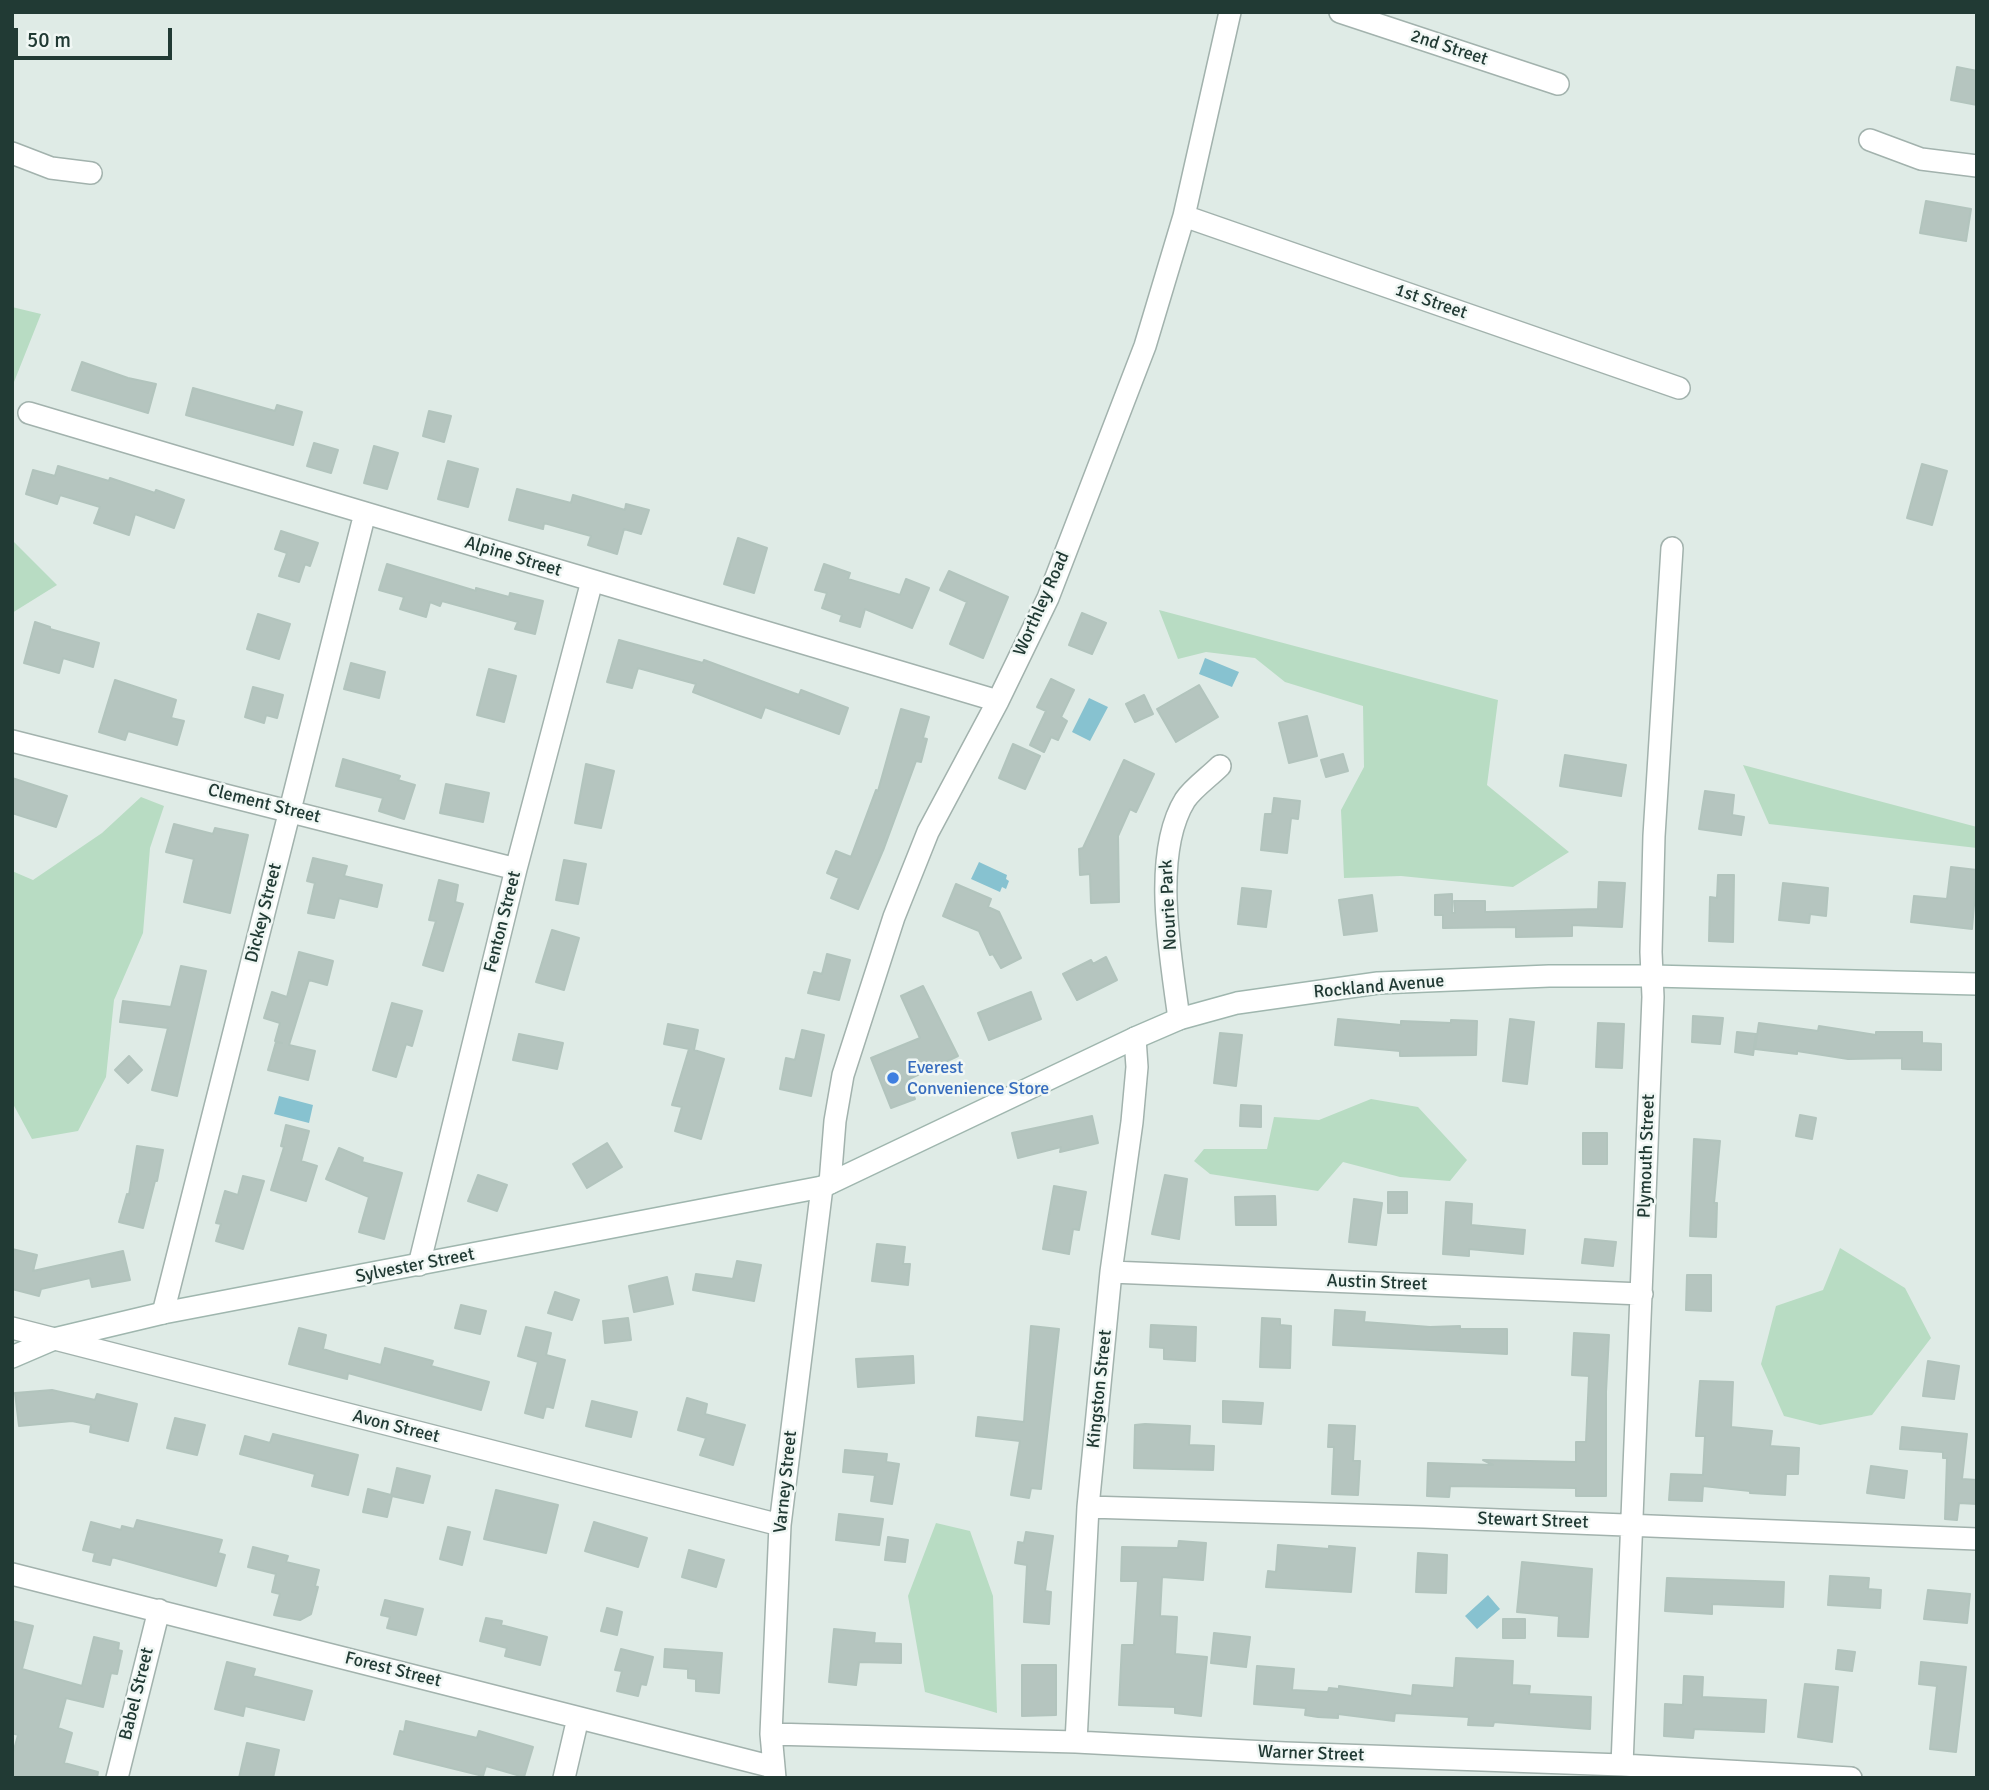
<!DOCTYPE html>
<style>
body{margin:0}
#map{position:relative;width:1989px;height:1790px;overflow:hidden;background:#dfebe6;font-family:Signika,sans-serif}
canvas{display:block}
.frame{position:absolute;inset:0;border:14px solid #213a34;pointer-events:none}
.scale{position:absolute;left:14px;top:28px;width:158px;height:32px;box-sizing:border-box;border:4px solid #213a34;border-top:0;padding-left:9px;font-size:21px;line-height:24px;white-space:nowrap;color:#213a34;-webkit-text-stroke:5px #f0f7f4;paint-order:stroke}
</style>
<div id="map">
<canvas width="1989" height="1790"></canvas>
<div class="frame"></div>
<div class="scale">50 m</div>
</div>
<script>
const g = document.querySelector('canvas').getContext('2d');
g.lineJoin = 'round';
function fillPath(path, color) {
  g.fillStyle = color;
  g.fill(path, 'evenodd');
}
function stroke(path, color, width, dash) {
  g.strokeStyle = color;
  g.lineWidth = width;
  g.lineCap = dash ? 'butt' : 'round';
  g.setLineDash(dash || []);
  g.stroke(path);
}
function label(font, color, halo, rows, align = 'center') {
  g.font = font + ' Signika,sans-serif';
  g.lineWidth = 5;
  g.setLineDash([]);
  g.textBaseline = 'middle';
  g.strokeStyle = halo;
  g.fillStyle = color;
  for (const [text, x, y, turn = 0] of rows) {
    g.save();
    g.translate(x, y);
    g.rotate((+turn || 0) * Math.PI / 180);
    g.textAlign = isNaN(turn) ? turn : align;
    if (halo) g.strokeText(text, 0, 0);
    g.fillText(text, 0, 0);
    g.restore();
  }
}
const green = new Path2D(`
 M12,307L41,314L12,387Z
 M12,540L57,585L12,613Z
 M1159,610L1498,700L1487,785L1569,852L1513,887L1401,876L1344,878L1341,810L1364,767L1363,706L1285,682L1255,658L1206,652L1178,659Z
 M1743,765L1977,827V848L1769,824Z
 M141,797L164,806L150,848L143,933L114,1000L106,1077L78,1131L32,1139L12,1102V871L33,880L102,833Z
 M1371,1099L1418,1107L1467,1160L1450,1181L1400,1177L1343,1162L1318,1191L1210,1174L1194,1161L1204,1149H1267L1274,1117L1319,1120Z
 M1840,1248L1905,1288L1931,1338L1872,1415L1820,1425L1784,1416L1761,1364L1776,1306L1823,1290Z
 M936,1523L970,1531L993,1596L997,1713L925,1692L908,1596Z`);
const water = new Path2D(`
 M1205,658L1239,672L1232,687L1199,674Z
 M1089,698L1108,707L1090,741L1072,732Z
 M979,862L1007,875L1006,879L1009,881L1006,889L1002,887L1000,892L971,879Z
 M279,1096L313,1105L309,1123L274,1114Z
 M1488,1595L1500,1609L1477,1629L1465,1616Z`);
const building = new Path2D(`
 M1957,67L1977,71V105L1951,100Z
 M1926,201L1971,209L1966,241L1920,233Z
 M82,362L128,378L156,384L148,413L72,390Z
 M193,388L275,411L277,405L302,412L293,445L186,415Z
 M429,411L451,416L444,442L423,436Z
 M314,443L338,450L331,473L307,466Z
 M374,446L398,453L387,489L364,483Z
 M448,461L478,469L468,507L438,499Z
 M1922,464L1947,471L1932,525L1907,518Z
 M58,466L109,481L110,478L155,493L156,490L184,500L174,528L135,514L129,535L94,523L100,507L60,495L57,504L26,494L33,470L55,476Z
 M517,489L571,503L573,495L625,510L626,504L649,510L641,534L624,529L617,554L588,545L591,536L544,523L543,529L509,520Z
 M281,531L318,543L310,566L305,564L299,582L279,576L287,553L275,549Z
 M738,538L767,548L754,593L724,584Z
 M387,564L476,591V588L509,597L510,593L543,601L535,634L515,629L518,622L442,601L440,606L430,602L426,617L400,609L404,597L379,590Z
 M824,564L850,573L848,579L900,595L906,579L929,588L912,628L865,609L860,627L840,621L842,615L822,608L827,593L815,590Z
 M949,571L1008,597L983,658L950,644L967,602L940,590Z
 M1082,613L1106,623L1092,654L1069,645Z
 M258,614L290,624L279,659L247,649Z
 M35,622L50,627V629L99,643L93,667L63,658L59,673L24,663Z
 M619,640L703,663L704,660L799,695L801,690L848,708L839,734L765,707L761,718L693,692L696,684L638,668L632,688L607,682Z
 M351,663L385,672L379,698L344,689Z
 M489,669L516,676L504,722L477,715Z
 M1051,679L1074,690L1061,717L1067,721L1058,740L1051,737L1044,752L1030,745L1046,711L1037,707Z
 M115,680L176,700L171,718L184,721L177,745L128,731L125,740L99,732Z
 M1199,685L1218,717L1176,742L1157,709Z
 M253,687L283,695L277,718L266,715L264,723L245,717Z
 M1144,695L1153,714L1135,722L1126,704Z
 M901,709L929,717L923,738L927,739L921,762L916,761L884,848L858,909L831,898L839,878L827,873L836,851L851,857L876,790L878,791Z
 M1307,716L1317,756L1289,763L1279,723Z
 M1013,744L1040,756L1025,789L999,778Z
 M1343,754L1348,771L1326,777L1321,760Z
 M1565,755L1626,765L1621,796L1560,786Z
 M343,759L400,776L398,780L415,785L404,819L379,811L383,798L336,786Z
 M1124,760L1154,774L1136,812L1130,809L1118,836L1119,902L1091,903L1090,874L1080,875L1079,849L1083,848Z
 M586,764L614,771L601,828L575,823Z
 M12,778L67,796L56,827L12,813Z
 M446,784L489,793L483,822L440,813Z
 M1705,791L1734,795L1732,815L1744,817L1741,835L1699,829Z
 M1274,798L1300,801L1298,819L1291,818L1287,853L1261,850L1265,814H1272Z
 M174,824L213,834L215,828L248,835L230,913L184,902L194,859L166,852Z
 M313,858L347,866L344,876L382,885L377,907L339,898L334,918L308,913L315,883L307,881Z
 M564,860L586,864L578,904L556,900Z
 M1951,867L1977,870L1972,929L1911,922L1914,896L1947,899Z
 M1718,875H1734L1733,942L1709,941L1710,897L1717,898Z
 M439,880L458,885L455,902L463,904L443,971L423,965L436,921L429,920Z
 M1599,882L1625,883L1622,927L1572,925V936L1516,937V927L1443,928V915H1435V895L1452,894V913H1455L1454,901H1485V912L1598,909Z
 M1783,883L1828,888L1826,916L1810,914L1809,923L1779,920Z
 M956,884L991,899L988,907L999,912L1021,958L1001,968L993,954L990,955L979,931L943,916Z
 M1242,888L1271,891L1266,927L1238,924Z
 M1372,895L1377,931L1344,935L1339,900Z
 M552,930L579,938L564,990L536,982Z
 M299,952L333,961L327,985L309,980L289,1045L315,1051L308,1080L268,1070L276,1042L282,1043L275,1041L280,1023L264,1018L272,992L287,997Z
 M827,954L850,960L839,1000L808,993L814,972L822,974Z
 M1106,957L1117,980L1077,1000L1063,974L1091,960L1093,964Z
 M181,966L206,971L177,1096L152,1090L168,1028L120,1022L123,1001L171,1007Z
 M923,986L958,1056L907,1080L915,1099L891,1108L871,1058L920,1038L901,996Z
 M1031,992L1041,1019L989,1040L978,1013Z
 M392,1003L422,1011L412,1046L406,1044L396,1077L373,1070Z
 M1693,1016L1723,1018L1720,1044L1692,1042Z
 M1338,1019L1401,1025V1021L1451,1023V1020L1477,1021L1476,1055L1400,1056V1051L1335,1045Z
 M1510,1019L1534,1022L1527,1084L1503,1081Z
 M1598,1023L1624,1024L1622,1068L1596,1067Z
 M1759,1023L1818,1031L1819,1026L1876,1035V1032H1922V1043L1941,1044V1070L1902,1069V1058L1848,1059L1797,1051V1054L1755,1049Z
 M668,1024L698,1030L694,1050L724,1059L701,1139L675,1131L682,1107L672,1105L689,1049L664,1044Z
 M802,1030L824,1035L811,1096L780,1089L786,1058L795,1060Z
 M1737,1032L1756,1034L1753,1055L1735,1052Z
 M1220,1033L1242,1035L1236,1086L1214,1083Z
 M519,1034L563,1043L557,1069L513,1060Z
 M129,1056L142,1070L128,1083L115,1070Z
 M1241,1105L1261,1106V1127L1240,1126Z
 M1800,1115L1816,1118L1812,1139L1796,1136Z
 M1092,1116L1098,1143L1060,1152L1061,1147L1018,1158L1012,1133Z
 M286,1125L309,1131L301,1161L317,1166L306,1201L271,1190L284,1147L281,1146Z
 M1583,1133H1607V1164H1583Z
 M1694,1139L1720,1141L1714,1203H1717L1716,1237L1690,1236Z
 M607,1143L622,1167L587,1188L573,1164Z
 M137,1146L163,1150L157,1181H155L143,1228L119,1222L127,1194L129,1195Z
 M339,1148L363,1158L362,1162L402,1173L384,1239L359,1232L369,1197L326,1179Z
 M478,1175L507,1185L497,1211L468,1201Z
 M1165,1175L1187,1179L1179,1239L1152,1234Z
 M243,1176L264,1181L243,1249L216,1241L221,1224L216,1223L225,1191L238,1195Z
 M1054,1186L1086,1192L1079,1230L1073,1229L1069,1254L1043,1249Z
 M1388,1192H1407V1213H1388Z
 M1275,1196L1276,1225H1236L1235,1197Z
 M1354,1199L1382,1203L1376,1245L1349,1242Z
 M1446,1202L1472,1204L1471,1225L1525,1230L1523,1254L1469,1249V1256L1443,1254Z
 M1585,1239L1616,1242L1613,1266L1582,1263Z
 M877,1244L905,1247L903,1264H910L908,1285L872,1281Z
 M12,1249L37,1255L33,1271L123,1251L130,1280L92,1287L90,1278L41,1289L39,1296L12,1289Z
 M737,1261L761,1265L754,1301L693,1290L696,1274L733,1279Z
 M1687,1275H1711V1311L1686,1310Z
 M667,1277L673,1304L634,1312L629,1286Z
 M555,1292L579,1300L572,1320L548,1313Z
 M461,1305L486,1311L480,1334L455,1328Z
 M1335,1310L1365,1312L1364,1322L1430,1327L1460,1326V1329H1507V1354L1333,1345Z
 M628,1318L631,1340L605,1343L603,1321Z
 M1262,1318L1280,1319V1325L1291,1326L1290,1368L1260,1367Z
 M1151,1325L1196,1327L1195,1361L1164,1359V1348L1150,1347Z
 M1031,1326L1059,1329L1041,1489L1031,1488L1029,1498L1011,1495L1020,1441L976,1436L978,1417L1024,1422Z
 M526,1327L551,1333L546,1355L565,1360L553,1408L546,1406L543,1418L525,1413L538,1362L518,1356Z
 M299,1328L326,1335L323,1349L336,1353L381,1365L385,1348L433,1361L431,1366L489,1382L481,1410L348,1373L347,1379L289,1364Z
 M1574,1333L1609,1335L1606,1392V1496H1576V1488L1450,1486L1449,1497L1427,1496L1428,1463L1493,1465L1483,1460L1576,1462V1442H1586L1589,1376L1572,1375Z
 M913,1356L914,1383L858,1387L856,1359Z
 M1928,1361L1959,1366L1954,1399L1923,1396Z
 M1700,1381L1733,1382L1731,1427L1772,1431L1770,1446L1799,1448L1798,1474H1786L1785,1495L1750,1493V1491L1703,1486L1702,1501L1669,1500L1671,1474L1703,1475L1705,1436H1696Z
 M52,1390L95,1400L97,1394L137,1404L128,1441L90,1432L91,1425L72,1421L19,1426L15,1393Z
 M687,1398L707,1404L705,1414L745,1425L733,1465L700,1455L706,1438L678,1430Z
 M592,1401L637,1412L631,1437L586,1426Z
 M1223,1401L1263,1403L1261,1424L1223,1422Z
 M175,1418L205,1425L197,1455L167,1448Z
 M1145,1424L1190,1426L1189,1445L1214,1446L1213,1470L1134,1468L1135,1425Z
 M1329,1425L1355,1426L1353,1461H1360L1358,1495L1332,1494L1334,1447H1328Z
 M1902,1427L1967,1434L1962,1479L1977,1480V1504L1959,1503L1957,1520L1945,1519L1947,1458H1943V1452L1900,1449Z
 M273,1434L358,1455L348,1495L312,1486L315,1474L240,1454L245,1436L270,1443Z
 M845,1450L887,1454L886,1462L899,1464L892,1504L871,1501L875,1475L843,1472Z
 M1871,1466L1907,1471L1904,1498L1867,1493Z
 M397,1468L430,1476L423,1503L392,1496L387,1517L363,1512L368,1489L391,1495Z
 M496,1490L558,1505L546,1553L484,1539Z
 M839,1514L883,1519L879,1545L836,1540Z
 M137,1520L222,1540L218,1553L225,1555L216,1586L112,1557L110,1565L93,1561L95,1553L83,1550L91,1522L121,1530L122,1526L134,1529Z
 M594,1522L647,1538L638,1567L585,1551Z
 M448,1527L470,1532L462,1565L440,1559Z
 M1026,1532L1053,1536L1045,1591L1051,1592L1049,1624L1024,1622L1027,1565L1015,1563L1018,1542L1024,1543Z
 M888,1537L908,1540L905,1562L885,1560Z
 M1179,1541L1206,1543L1203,1580L1162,1577L1160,1616L1177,1617L1175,1654L1207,1657L1201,1716L1175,1713V1707L1119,1705L1122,1645H1134L1138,1581H1121L1122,1547L1178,1548Z
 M1278,1545L1329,1549V1546L1355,1548L1351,1592L1266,1587L1268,1571L1276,1572Z
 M253,1547L288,1556L286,1562L319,1570L315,1586L318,1587L311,1614L300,1620L274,1615L280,1594L272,1592L276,1574L248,1567Z
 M689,1550L724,1560L716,1587L682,1577Z
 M1418,1553L1447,1555L1446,1593L1416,1592Z
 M1522,1562L1592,1569L1588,1637L1558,1636L1559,1616L1517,1612Z
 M1830,1576L1869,1578L1868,1589L1881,1590L1880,1608L1828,1605Z
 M1667,1578L1784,1582L1783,1607L1712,1604V1614L1665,1611Z
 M1928,1590L1970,1594L1967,1623L1924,1619Z
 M385,1600L423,1609L416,1635L387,1628L390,1617L381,1615Z
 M607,1608L622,1612L617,1635L601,1631Z
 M486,1618L502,1621L501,1625L547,1637L540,1665L505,1656L507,1648L480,1641Z
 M1503,1619H1525V1638H1503Z
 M12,1621L33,1626L22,1669L82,1686L94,1637L119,1643L118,1650L122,1651L117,1674L111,1673L103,1707L66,1698L58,1728L72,1733L64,1763L98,1772L97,1778H12V1757L18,1735L12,1733Z
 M834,1629L875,1633L874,1643L901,1644V1663L859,1662L856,1685L829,1682Z
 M1214,1633L1250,1637L1246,1667L1211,1663Z
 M621,1649L653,1657L646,1685L641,1684L638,1696L617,1691L622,1671L615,1670Z
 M665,1649L722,1653L719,1693L696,1691V1679L688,1678V1669L664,1667Z
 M1838,1650L1855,1652L1852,1671L1836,1669Z
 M1456,1658L1513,1661L1512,1685L1530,1686L1529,1694L1591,1697L1590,1729L1494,1722L1493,1726L1468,1725L1469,1717L1395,1713L1394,1721L1338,1714V1718L1318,1717L1305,1715L1306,1708L1254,1704L1257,1666L1294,1669L1292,1690L1328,1692L1329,1688L1339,1689V1686L1412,1696L1413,1685L1454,1688Z
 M227,1662L255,1669L253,1676L312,1691L304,1720L245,1706L243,1716L215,1709Z
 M1921,1662L1966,1667L1956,1752L1930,1749L1937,1686L1919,1684Z
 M1022,1665H1056V1715L1022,1716Z
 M1684,1676L1703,1677L1702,1697L1766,1700L1764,1732L1694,1729L1693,1738L1664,1736L1665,1704L1683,1705Z
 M1805,1684L1838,1687L1832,1742L1798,1737Z
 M406,1721L477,1738L479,1731L533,1747L524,1777L486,1766L483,1776L394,1754L400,1731L404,1732Z
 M247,1743L279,1750L273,1778H239Z`);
const street = new Path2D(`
 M1340,12L1558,84
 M1870,140L1921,159L1977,166
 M12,153L51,168L91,173
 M1184,216L1679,388
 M29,413L998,701
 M12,741L516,869
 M1179,1019C1171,957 1151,855 1185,800C1193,788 1209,777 1220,766
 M830,1183L835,1121L843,1075L894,917L928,832L998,701L1048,598L1145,346L1184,216L1230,12
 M419,1265L516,869L592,581
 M1111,1272L1642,1294
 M163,1313L365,513
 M12,1328L780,1525
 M1088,1507L1424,1517L1977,1539
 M12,1574L773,1767
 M771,1734L1076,1742L1285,1753L1622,1765L1851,1778
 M1076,1742L1088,1507L1111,1272L1132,1122L1137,1067L1135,1038
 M1622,1765L1653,997L1651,952L1654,836L1672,548
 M117,1778L159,1610
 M564,1778L578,1718
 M775,1778L771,1734L780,1525L822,1187`);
const secondary = new Path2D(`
 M12,1357L54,1339L163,1313L822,1187L1135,1038L1179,1019L1237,1003L1378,983L1549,976H1652L1977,984`);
const markers = [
 [893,1078,7,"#3f7fe0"]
];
const streetNames = [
 ["2nd Street",1449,48,18],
 ["1st Street",1431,302,19],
 ["Alpine Street",513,557,17],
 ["Worthley Road",1042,604,-66],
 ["Clement Street",264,804,14],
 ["Nourie Park",1169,905,-93],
 ["Dickey Street",264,913,-76],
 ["Fenton Street",503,922,-76],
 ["Rockland Avenue",1379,987,-5],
 ["Plymouth Street",1647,1156,-88],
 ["Sylvester Street",415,1266,-11],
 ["Austin Street",1377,1283,2],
 ["Kingston Street",1100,1389,-84],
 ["Avon Street",396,1427,14],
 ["Varney Street",786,1482,-84],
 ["Stewart Street",1533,1521,2],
 ["Forest Street",393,1670,14],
 ["Babel Street",137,1694,-76],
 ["Warner Street",1311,1754,2]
];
const shopNames = [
 ["Everest",907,1068],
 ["Convenience Store",907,1089]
];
fillPath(green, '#b8dcc3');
fillPath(water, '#87c2d0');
fillPath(building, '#b5c5bf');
stroke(building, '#b2c4bd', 2);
stroke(street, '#a2b2ad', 24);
stroke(secondary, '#9fb6ae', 24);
stroke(street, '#fff', 21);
stroke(secondary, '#fff', 21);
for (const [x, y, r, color] of markers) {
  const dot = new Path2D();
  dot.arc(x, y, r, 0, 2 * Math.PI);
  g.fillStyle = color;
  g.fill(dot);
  stroke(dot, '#f0f7f4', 2.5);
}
label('18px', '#213a34', '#f0f7f4', streetNames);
label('18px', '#366cbe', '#f0f7f4', shopNames, 'left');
</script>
